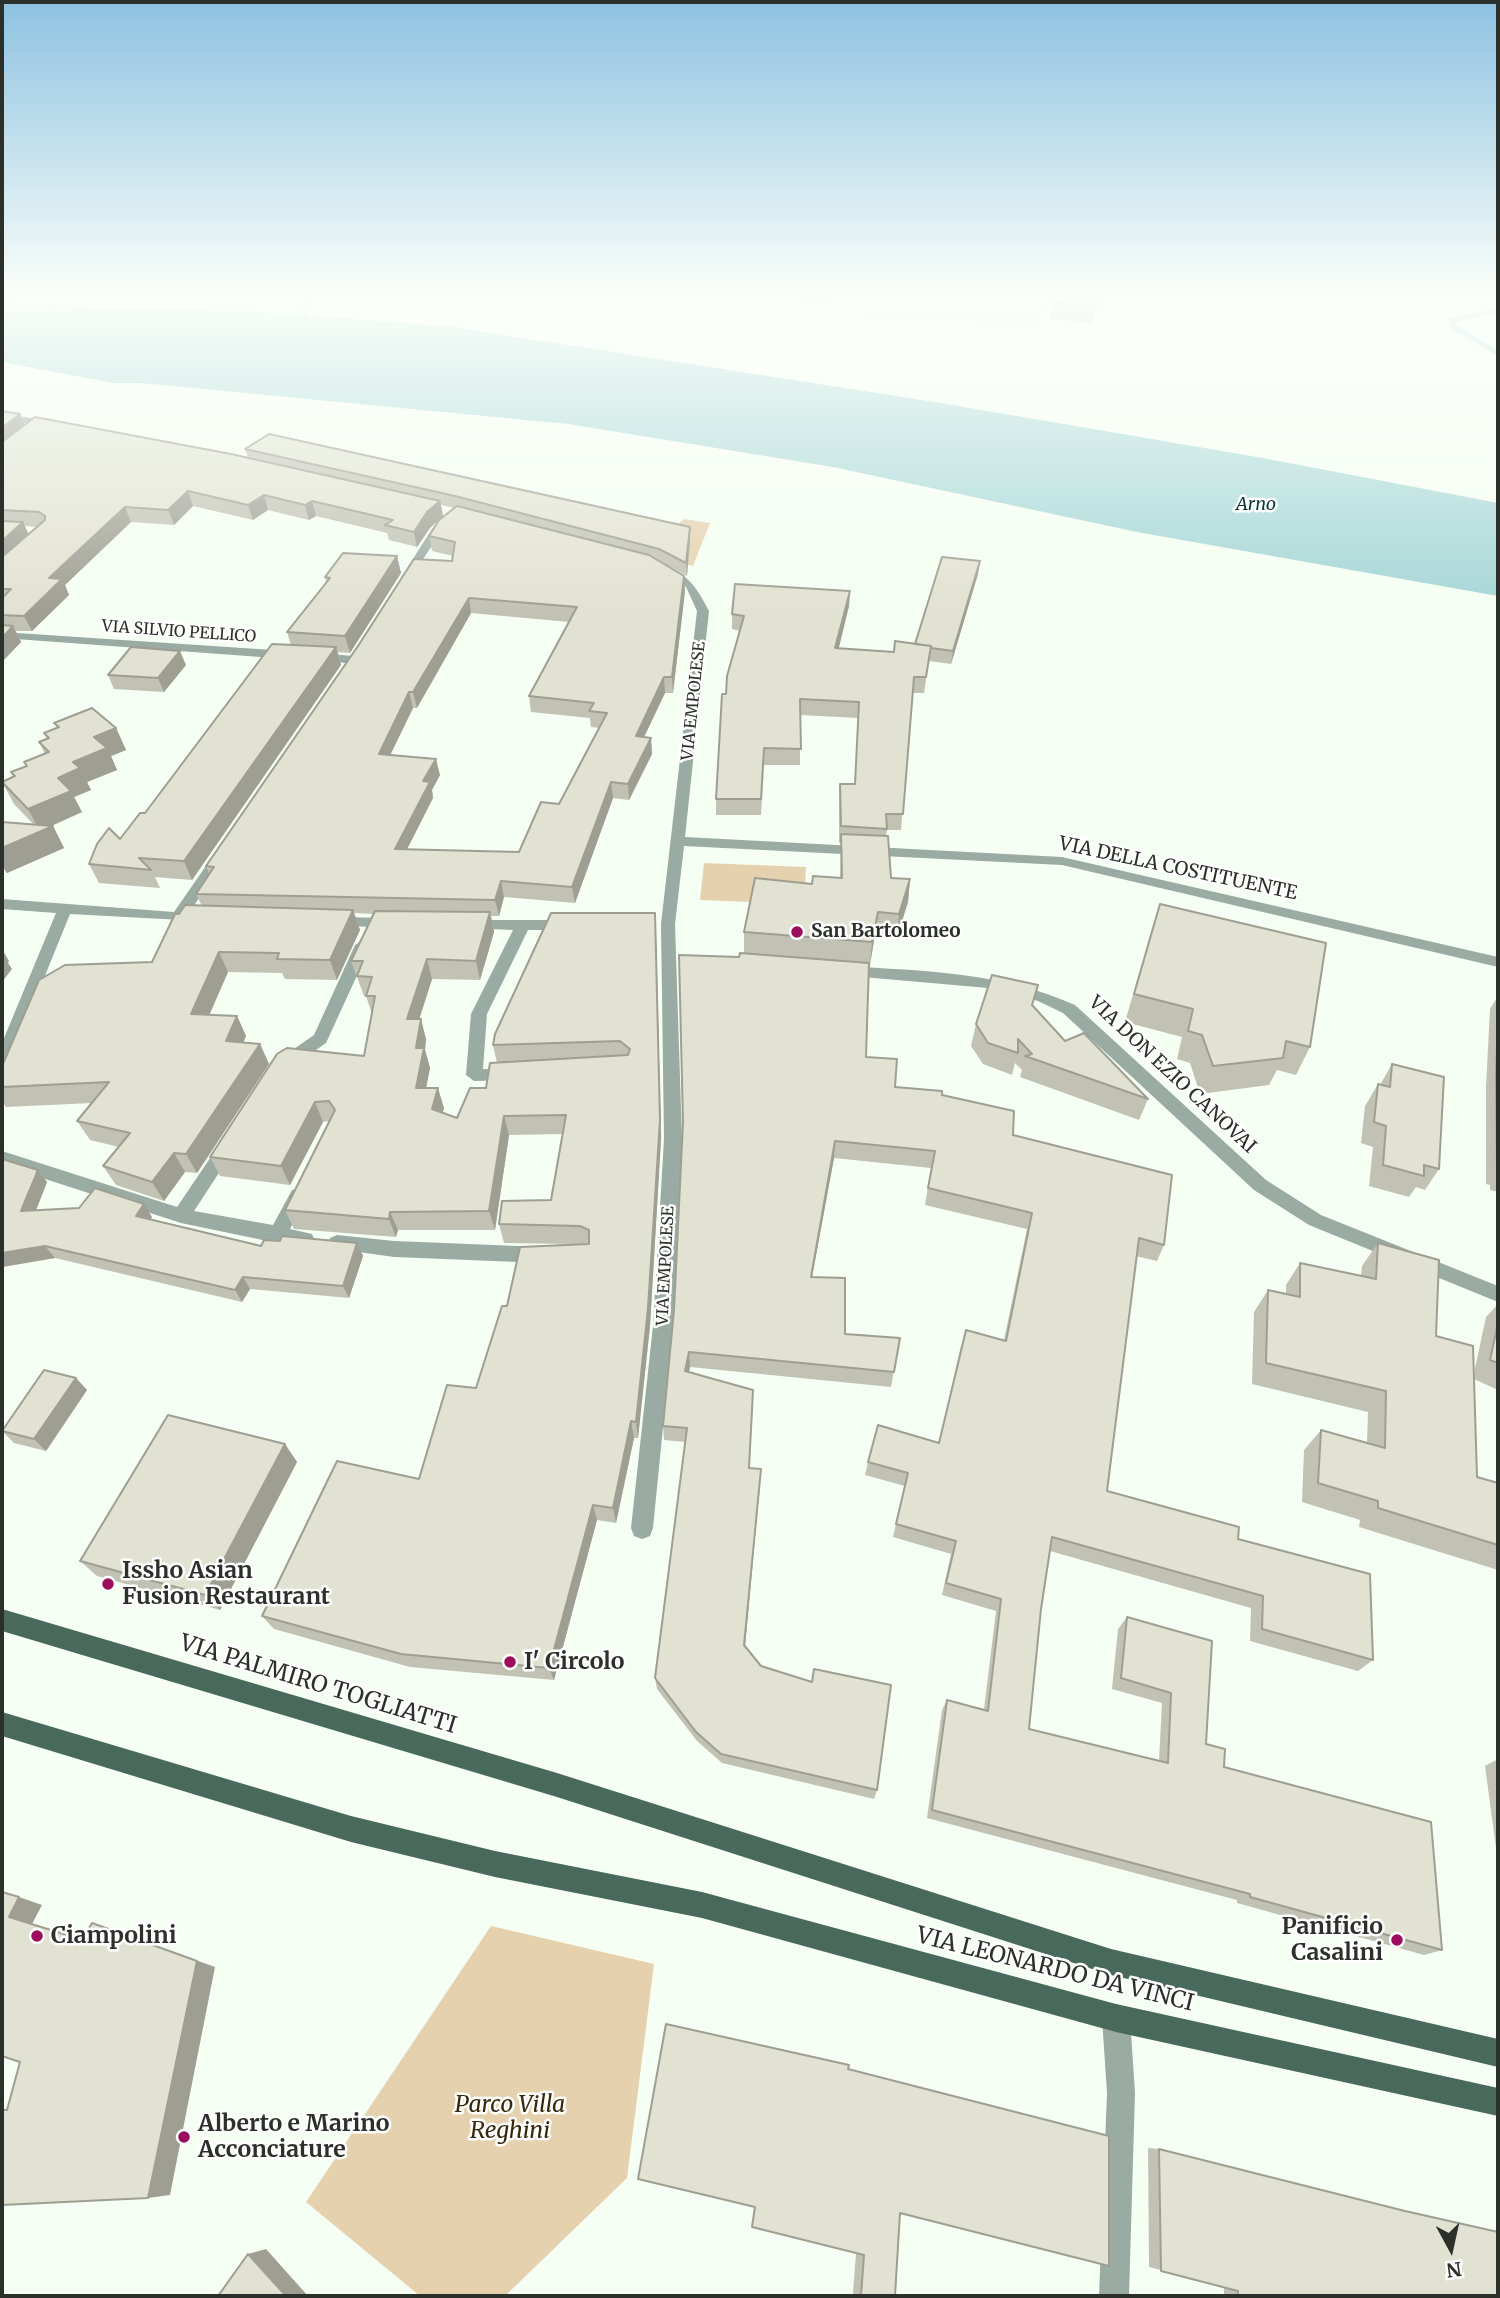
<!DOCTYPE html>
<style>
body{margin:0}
#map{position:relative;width:1500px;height:2298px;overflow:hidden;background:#f6fff3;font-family:Merriweather,serif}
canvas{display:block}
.frame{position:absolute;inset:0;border:4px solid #2c302b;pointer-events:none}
.north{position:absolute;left:1416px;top:2214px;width:70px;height:70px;-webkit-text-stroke:5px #fff;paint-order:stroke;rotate:172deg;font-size:19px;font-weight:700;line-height:28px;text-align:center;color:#2c302b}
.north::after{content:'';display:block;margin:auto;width:24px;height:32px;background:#2c302b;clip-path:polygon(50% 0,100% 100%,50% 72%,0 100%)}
</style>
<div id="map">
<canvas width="1500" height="2298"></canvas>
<div class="frame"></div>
<div class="north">N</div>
</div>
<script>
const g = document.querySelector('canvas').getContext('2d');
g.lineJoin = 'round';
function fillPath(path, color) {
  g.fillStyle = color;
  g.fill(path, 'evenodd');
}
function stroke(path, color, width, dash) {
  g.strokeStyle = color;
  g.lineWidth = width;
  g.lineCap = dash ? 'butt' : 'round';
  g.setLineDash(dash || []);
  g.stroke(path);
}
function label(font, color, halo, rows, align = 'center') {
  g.font = font + ' Merriweather,serif';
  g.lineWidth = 5;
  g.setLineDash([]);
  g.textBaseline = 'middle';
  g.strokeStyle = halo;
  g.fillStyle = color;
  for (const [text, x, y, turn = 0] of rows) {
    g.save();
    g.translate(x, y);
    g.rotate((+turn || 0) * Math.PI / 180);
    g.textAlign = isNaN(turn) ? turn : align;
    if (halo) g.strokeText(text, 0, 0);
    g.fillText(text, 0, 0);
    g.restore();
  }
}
const built = new Path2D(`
 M587,292H1046L1038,325Z`);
const green = new Path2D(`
 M684,519L710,523L693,566L642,555Z
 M704,863L806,867L804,904L700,900Z
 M491,1926L654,1964L627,2178L505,2296H420L306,2202Z`);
const water = new Path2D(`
 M2,303L282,313L452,327L935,402L1263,458L1498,503V596L1137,532L833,467L568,424L141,383H113L2,362Z`);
const stream = new Path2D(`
 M1487,292L1498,295
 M1498,310L1451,321L1453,327L1498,353
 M293,324L309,307L311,292`);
const minor = new Path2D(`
 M2,413L53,422L58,425L53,428L2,419Z
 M442,521L451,523L440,533L409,581H401L400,579L432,529Z
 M662,570C687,568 699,592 709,611L685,837L1062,857L1498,957V967L1062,865L684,846L675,924L682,1139L673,1326L653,1528L650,1536L642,1539L634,1536L631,1528L653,1326L664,1139L661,924L697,611L686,587L662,574Z
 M2,632L288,651L294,655L288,659L2,638Z
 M316,653L354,656L360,660L354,664L312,659L310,657Z
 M222,849L229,853L189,913L201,915L203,918L201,921L70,914L10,1062L8,1066L2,1068V1043L56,913L2,909V899L174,912L217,850Z
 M336,917L392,918L399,923L392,928L331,925L329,922Z
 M469,920H567L574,925L567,930H528L487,1014L483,1069L517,1070L519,1074L517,1078L511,1080L474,1081L466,1075L471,1014L513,930L464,928L462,925Z
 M363,940L371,945L326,1043L293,1066H281L279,1062L281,1058L314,1035L355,945Z
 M845,966C924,971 1001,972 1075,1005L1266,1180L1321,1215L1498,1286V1302L1309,1225L1254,1190L1063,1013L1038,1001L988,988L840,975L837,971L840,967Z
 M227,1140L233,1142L236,1147L194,1211L273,1225L292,1190L298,1188L304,1190L307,1195L290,1229L312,1234L314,1239L312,1244L305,1247L277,1243L181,1223L2,1165V1151L177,1207L221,1142Z
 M337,1235L394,1241L543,1247L550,1249L552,1255L550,1261L543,1263L394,1257L330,1248L328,1243L330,1238Z
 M1116,2004L1126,2008L1130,2018L1135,2093L1129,2296H1099L1107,2093L1102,2018L1106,2008Z`);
const major = new Path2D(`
 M2,1609L557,1773L1111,1949L1498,2039V2067L1111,1975L557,1797L2,1631Z
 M2,1712L351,1816L495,1851L702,1892L1116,2004L1498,2088V2116L1116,2032L702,1918L495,1877L351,1842L2,1736Z`);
const wall = new Path2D(`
 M723,292H838L831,302Z
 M1056,292H1101L1091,323L1050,319L1053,302Z
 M2,411L24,425L248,458L245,449L690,527V539L687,576L659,561L685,591L673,693H665L644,737L651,738L652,754L629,800L613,798L575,903L504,897L499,916H491L494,932L480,980L432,979L419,1019L426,1039L425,1050L430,1068L426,1088L444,1108L443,1113L457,1118L486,1088L497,1063L493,1045L655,913L656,933L661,1139L650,1326L638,1438H634L616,1523L597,1520L554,1680L410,1667L274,1629L262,1616L419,1479L476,1388L507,1306L575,1244L504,1243L499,1224L551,1200L563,1134L509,1135L495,1230H398L396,1237L294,1229L285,1210L329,1121L323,1122L290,1185L220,1176L210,1157L364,1056L372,1014L366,996H364L351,961L373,914L354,913L360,930L337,980L285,979L282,973L228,972L209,1015L237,1016L246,1036L243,1043L260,1044L269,1064L197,1173L185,1172L164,1201L116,1185L103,1166L119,1147L90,1140L77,1121L92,1103L6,1107L2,1101V1066L152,962L179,914L202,906L196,894L209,874L206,866L452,561L453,556L432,551L429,536L455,508L441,505L443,516L430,528L417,547L389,540L387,533L316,516L309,520L268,510L253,520L193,506L174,525L131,522L65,585L69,595L32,631H16L21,642L2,662ZM25,526L37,527L28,534ZM471,613L569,622L529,696L531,712L590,718L591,727L599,728L559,804L519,852L407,849L433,798L432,790L440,775L390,755L413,708H417Z
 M397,556L401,573L350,653L338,652L341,665L192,880L155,877L160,888L99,883L89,864L120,839L145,813L291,645L287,632L326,582L325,577Z
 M978,574L951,664L929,661L924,693H912L901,830H887L886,836L891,878L910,879L908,902L897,937L875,934L870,965H869L866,1057L895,1087L942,1095L1013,1135L1164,1245L1157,1261L1136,1256L1107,1491L1238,1539L1373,1660L1358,1671L1250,1641L1251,1608L1050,1551L1041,1609L1029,1729L1159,1761L1162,1703L1112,1689L1118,1629L1127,1617L1206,1744L1224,1767L1442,1950L1424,1955L1237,1903V1900L927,1818L942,1710L947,1700L984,1709L996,1611L942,1595L951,1554L893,1537L905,1486L865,1475L868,1462L939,1443L961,1346L1004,1340L1027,1229L925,1205L931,1168L834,1158L812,1277L845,1334L900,1338L891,1387L690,1367L689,1372L753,1405L749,1468L761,1469L760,1483L745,1647L761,1666L877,1790L874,1799L722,1763L697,1741L657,1689L655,1678L685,1442L664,1440L663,1426L739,957L744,953V932L812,884L840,877L841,843H839V800L840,784H855L858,718L800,715V765H764L761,815H716V799L726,694L740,631L732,629V614L850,591L849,606L838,648L894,652L915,644Z
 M186,665L164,692L114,689L108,675Z
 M54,723L116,728L126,750L111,756L117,770L87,782L91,790L74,797L82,812L51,826H53L64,848L7,873L2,867V822L34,825L14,804L2,782L13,777L11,772L26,766L24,762L45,754L39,742L47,739L44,733L57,728Z
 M1160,904L1310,1047L1296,1075L1277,1070L1269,1085L1200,1094L1190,1063L1177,1059L1182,1037L1125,1022L1151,932Z
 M1498,996V1192L1490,1190V1185L1486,1184V1087L1490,1009Z
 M1032,1006L1065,1041L1148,1099L1139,1120L1020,1077L1022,1070L1015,1063L1012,1075L983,1064L971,1046L976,1024Z
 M1392,1064L1439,1169L1425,1190L1416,1187L1409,1197L1369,1186L1373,1147L1361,1143L1365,1106L1378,1084L1380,1085Z
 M2,1159L38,1170L47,1182L36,1210L152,1217L151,1219L261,1246L357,1243L363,1256L349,1298L250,1289L242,1302L55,1258L2,1267Z
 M1378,1243L1436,1336L1474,1373L1486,1317L1498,1304V1390L1474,1379L1477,1477L1498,1483V1570L1359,1527L1360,1520L1302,1502L1304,1450L1321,1430L1367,1443L1368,1412L1252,1384L1254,1312L1268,1290L1286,1294V1285L1300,1263L1361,1276L1362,1266Z
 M76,1378L87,1390L46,1451L14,1443L2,1431Z
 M285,1444L297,1462L220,1610L97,1576L80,1561Z
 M1498,1759V1863L1485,1766Z
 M848,2069L900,2213L895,2296H855L853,2293L856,2253L752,2227L754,2207Z
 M1148,2148L1159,2149L1405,2211L1498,2296H1224V2287L1149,2267Z`);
const shadedWall = new Path2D(`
 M831,292H838L831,302Z
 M1099,292H1101L1091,323L1095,306Z
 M20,414L26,428L2,448V428Z
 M188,491L193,506L174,525L168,510Z
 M264,495L268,510L253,520L248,505Z
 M312,501L316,516L309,520L305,505Z
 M440,501L443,516L430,528L417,547L414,532L427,512Z
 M125,507L131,522L65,585L69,595L32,631L24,616L49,578Z
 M23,522L30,537L2,564V541Z
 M690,527V539L687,576L686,563Z
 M397,556L401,573L350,653L345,636Z
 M980,561L978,574L951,664L953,651Z
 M684,576L685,591L673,693L672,677Z
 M850,591L849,606L835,664V648Z
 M469,598L471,613L417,708L413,692Z
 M13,626L21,642L2,662V638Z
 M336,647L341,665L192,880L184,861Z
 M180,651L186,665L164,692L158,678Z
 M664,677L665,693L637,752L636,736Z
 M409,692L413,708L383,770L379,754Z
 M116,728L126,750L111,756L117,770L87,782L91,790L74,797L82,812L40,831L28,809L94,737Z
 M651,738L652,754L629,800L628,784Z
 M436,759L440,775L432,790L433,798L399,865L395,849L423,781Z
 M611,782L613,798L575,903L572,887Z
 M53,826L64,848L7,873L2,864V848Z
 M910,879L908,902L897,937L899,914Z
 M501,881L504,897L499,916L495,900Z
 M353,910L360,930L337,980L330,960Z
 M490,912L494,932L480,980L476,961Z
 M878,912L875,934L870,965L872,942Z
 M655,913L656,933L661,1139L650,1326L638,1438L636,1422Z
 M2,949L9,961L8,963L12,969L2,982Z
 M219,952L228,972L201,1034L191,1014Z
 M427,959L432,979L413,1039L407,1019Z
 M237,1016L246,1036L236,1060L226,1041Z
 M421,1019L426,1039L425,1050L430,1068L422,1108L416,1088V1048Z
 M260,1044L269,1064L197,1173L186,1154Z
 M438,1088L444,1108L438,1128L432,1109Z
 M315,1102L323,1122L290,1185L281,1166Z
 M504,1116L509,1135L495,1230L489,1211Z
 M835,1141L834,1158L809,1293L811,1277Z
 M174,1153L185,1172L164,1201L152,1182Z
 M38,1170L47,1182L31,1223L21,1211Z
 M144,1204L152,1217L144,1228L136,1216Z
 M390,1212L398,1230L396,1237L389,1219Z
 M357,1243L363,1256L349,1298L343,1286Z
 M45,1246L55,1258L2,1267V1253Z
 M243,1277L250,1289L242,1302L235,1290Z
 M689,1352L690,1367L686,1386L685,1371Z
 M76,1378L87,1390L46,1451L34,1439Z
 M631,1421L634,1438L616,1523L613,1508Z
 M285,1444L297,1462L220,1610L205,1595Z
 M761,1469L760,1483L744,1656V1645Z
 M593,1505L597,1520L554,1680L549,1668Z
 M19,1897L42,1905L32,1924L9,1917Z
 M92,1923L215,1967L170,2195L148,2198Z
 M266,2249L308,2296H286L248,2254Z`);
const building = new Path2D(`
 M1056,292H1099L1095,306L1053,302Z
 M2,411L20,414L2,428Z
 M35,417L231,454L440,501L427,512L414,532L385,525L393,520L312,501L305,505L264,495L248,505L188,491L168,510L125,507L49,578L62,579L24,616L2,615V598L11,589H2V557L45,520V516L39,512L2,510V442Z
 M269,434L690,527L686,563L659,549L455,496L245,449Z
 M457,506L649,555L684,576L672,677H664L636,736L651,738L628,784L611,782L572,887L501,881L495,900L196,894L214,867L206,866L358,646L414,559L452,561L455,542L429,536L439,520ZM469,598L577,607L529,696L594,703L589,711L607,713L559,804L541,802L519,852L395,849L430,782L423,781L436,759L379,754L409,692H413Z
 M2,521L23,522L2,541Z
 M343,553L397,556L345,636L287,632L330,578L325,577Z
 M942,557L980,561L953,651L931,648V646L915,644Z
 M735,584L850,591L835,648L894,652L895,641L931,646L926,677H914L903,814H886L887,829L841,826L840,784H855L859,702L800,699L801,749L764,748L761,799H716L722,694H726L727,676L744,616L732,614Z
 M2,625L13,626L2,638Z
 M272,644L336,647L184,861L139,858L151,870L89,864L97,844L109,828L120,839L140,813H145Z
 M131,647L180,651L158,678L108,675Z
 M92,708L116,728L94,737L107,748L73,762L80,768L58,778L71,791L28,809L2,782L15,776L11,772L27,766L24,762L49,752L39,742L49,738L44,733L59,727L54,723Z
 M2,822L53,826L2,848Z
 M841,834L888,836L891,878L910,879L899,914L878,912L872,942L744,932L755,878L812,884L813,876L842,878Z
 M1160,904L1326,943L1310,1047L1286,1041L1283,1058L1213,1066L1202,1035L1188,1031L1193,1009L1134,994Z
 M185,905L353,910L330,960L277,959L279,953L219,952L191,1014L237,1016L226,1041L260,1044L186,1154L174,1153L152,1182L103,1166L130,1133L77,1121L109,1082L2,1087V1066L39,980L65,965L152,962L175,914H179Z
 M375,911L490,912L476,961L427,959L407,1019H421L416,1048H424L416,1088H438L432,1109L457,1118L470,1088H486L490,1063L628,1055L630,1049L620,1041L493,1045L495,1034L551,913H655L660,1120L648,1308L636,1422L631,1421L613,1508L593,1505L549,1668L401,1654L262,1616L337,1461L419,1479L447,1385L476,1388L502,1306H507L520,1247L589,1244V1230L580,1226L499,1224L502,1201L551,1200L566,1115L504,1116L489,1211L390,1212L389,1219L285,1210L335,1110L329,1101L315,1102L281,1166L210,1157L277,1054L287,1048L364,1056L375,996H366L372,977L357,976L363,961H351Z
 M740,953L869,963L866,1057L897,1059L895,1087L942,1091V1095L1014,1111L1013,1135L1172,1175L1164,1245L1139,1238L1107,1491L1239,1527L1238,1539L1370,1574L1373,1660L1262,1629L1263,1596L1052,1537L1041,1609L1029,1729L1168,1763L1171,1693L1121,1678L1127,1617L1212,1641L1206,1744L1225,1749L1224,1767L1431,1822L1442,1950L1250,1897V1894L932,1810L947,1700L988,1711L1001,1599L946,1583L956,1541L896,1524L908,1473L868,1462L878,1425L939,1443L966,1330L1006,1341L1032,1213L928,1188L935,1151L835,1141L811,1277L845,1278V1334L900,1338L894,1372L689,1352L685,1371L753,1390L749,1468L761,1469L744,1645L761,1666L812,1682L814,1669L891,1685L877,1790L721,1754L696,1732L655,1678L687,1428L663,1426L674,1310L683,1122L679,955L739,957Z
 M992,975L1038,985L1032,1005L1065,1041L1084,1033L1148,1099L1025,1056L1032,1054L1018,1039V1053L988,1043L976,1024Z
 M1498,1021V1170H1497L1496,1072Z
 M1392,1064L1444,1077L1439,1169L1424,1165V1176L1383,1165L1386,1126L1374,1122L1378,1084L1390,1087Z
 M2,1159L38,1170L21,1211L79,1208L95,1188L144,1204L136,1216L261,1246L264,1240L280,1241L282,1236L357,1243L343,1286L243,1277L235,1290L45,1246L2,1253Z
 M1378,1243L1439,1260L1436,1336L1473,1346L1477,1477L1498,1483V1545L1378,1508V1501L1318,1483L1321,1430L1385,1448L1386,1391L1266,1363L1268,1290L1300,1297V1263L1376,1279Z
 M1498,1323V1363L1490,1360Z
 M44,1370L76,1378L34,1439L2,1431Z
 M168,1415L285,1444L205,1595L80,1561Z
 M2,1892L19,1897L9,1917L83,1940L92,1923L197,1961L148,2198L2,2205V2110H7L20,2062L2,2056Z
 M666,2024L849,2065L848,2069L1109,2136V2266L900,2213L895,2296H861L864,2255L752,2227L755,2207L638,2179Z
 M1159,2149L1405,2211L1498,2232V2296H1238V2291L1161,2271Z
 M248,2254L286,2296H218Z`);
const markers = [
 [797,932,7,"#9c0d5b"],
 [108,1584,7,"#9c0d5b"],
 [510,1662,7,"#9c0d5b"],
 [37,1936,7,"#9c0d5b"],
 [1397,1940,7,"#9c0d5b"],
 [184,2137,7,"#9c0d5b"]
];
const farStreetnames = [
 ["VIA SILVIO PELLICO",179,632,4],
 ["VIA EMPOLESE",694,701,-84],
 ["VIA EMPOLESE",666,1266,-87]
];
const farWaternames = [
 ["Arno",1256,505]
];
const streetNames = [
 ["VIA DELLA COSTITUENTE",1178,869,12],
 ["VIA DON EZIO CANOVAI",1172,1075,43]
];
const poiNames = [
 ["San Bartolomeo",811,932]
];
const nearPoinames = [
 ["Issho Asian",122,1571],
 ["Fusion Restaurant",122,1597],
 ["I' Circolo",524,1662],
 ["Panificio",1383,1927,"right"],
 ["Casalini",1383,1953,"right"],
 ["Ciampolini",51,1936],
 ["Alberto e Marino",198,2124],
 ["Acconciature",198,2150]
];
const nearStreetnames = [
 ["VIA PALMIRO TOGLIATTI",318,1685,17],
 ["VIA LEONARDO DA VINCI",1055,1970,14]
];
const nearParknames = [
 ["Parco Villa",510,2105],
 ["Reghini",510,2131]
];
fillPath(built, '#e8f8e3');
fillPath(green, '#e5d1ae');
fillPath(water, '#a5d6d6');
stroke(stream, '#a5d6d6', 5);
fillPath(minor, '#99aba3');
fillPath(major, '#48695c');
fillPath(wall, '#c2c2b4');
fillPath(shadedWall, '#9e9e92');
fillPath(building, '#e1e2d1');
stroke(building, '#9e9e92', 2);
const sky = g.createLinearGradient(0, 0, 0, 614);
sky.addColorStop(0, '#8dc2e1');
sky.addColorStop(0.48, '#fbfffa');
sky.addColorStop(1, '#fbfffa00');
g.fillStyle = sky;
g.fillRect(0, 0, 1500, 614);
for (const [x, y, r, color] of markers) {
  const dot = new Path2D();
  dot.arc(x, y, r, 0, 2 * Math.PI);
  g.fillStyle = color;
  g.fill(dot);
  stroke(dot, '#fff', 2.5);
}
label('16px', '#2c302b', '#fff', farStreetnames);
label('italic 18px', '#09393a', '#fff', farWaternames);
label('19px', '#2c302b', '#fff', streetNames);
label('bold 19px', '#2c302b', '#fff', poiNames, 'left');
label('bold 23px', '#2c302b', '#fff', nearPoinames, 'left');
label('23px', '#2c302b', '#fff', nearStreetnames);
label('italic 23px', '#36280a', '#fff', nearParknames);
</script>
